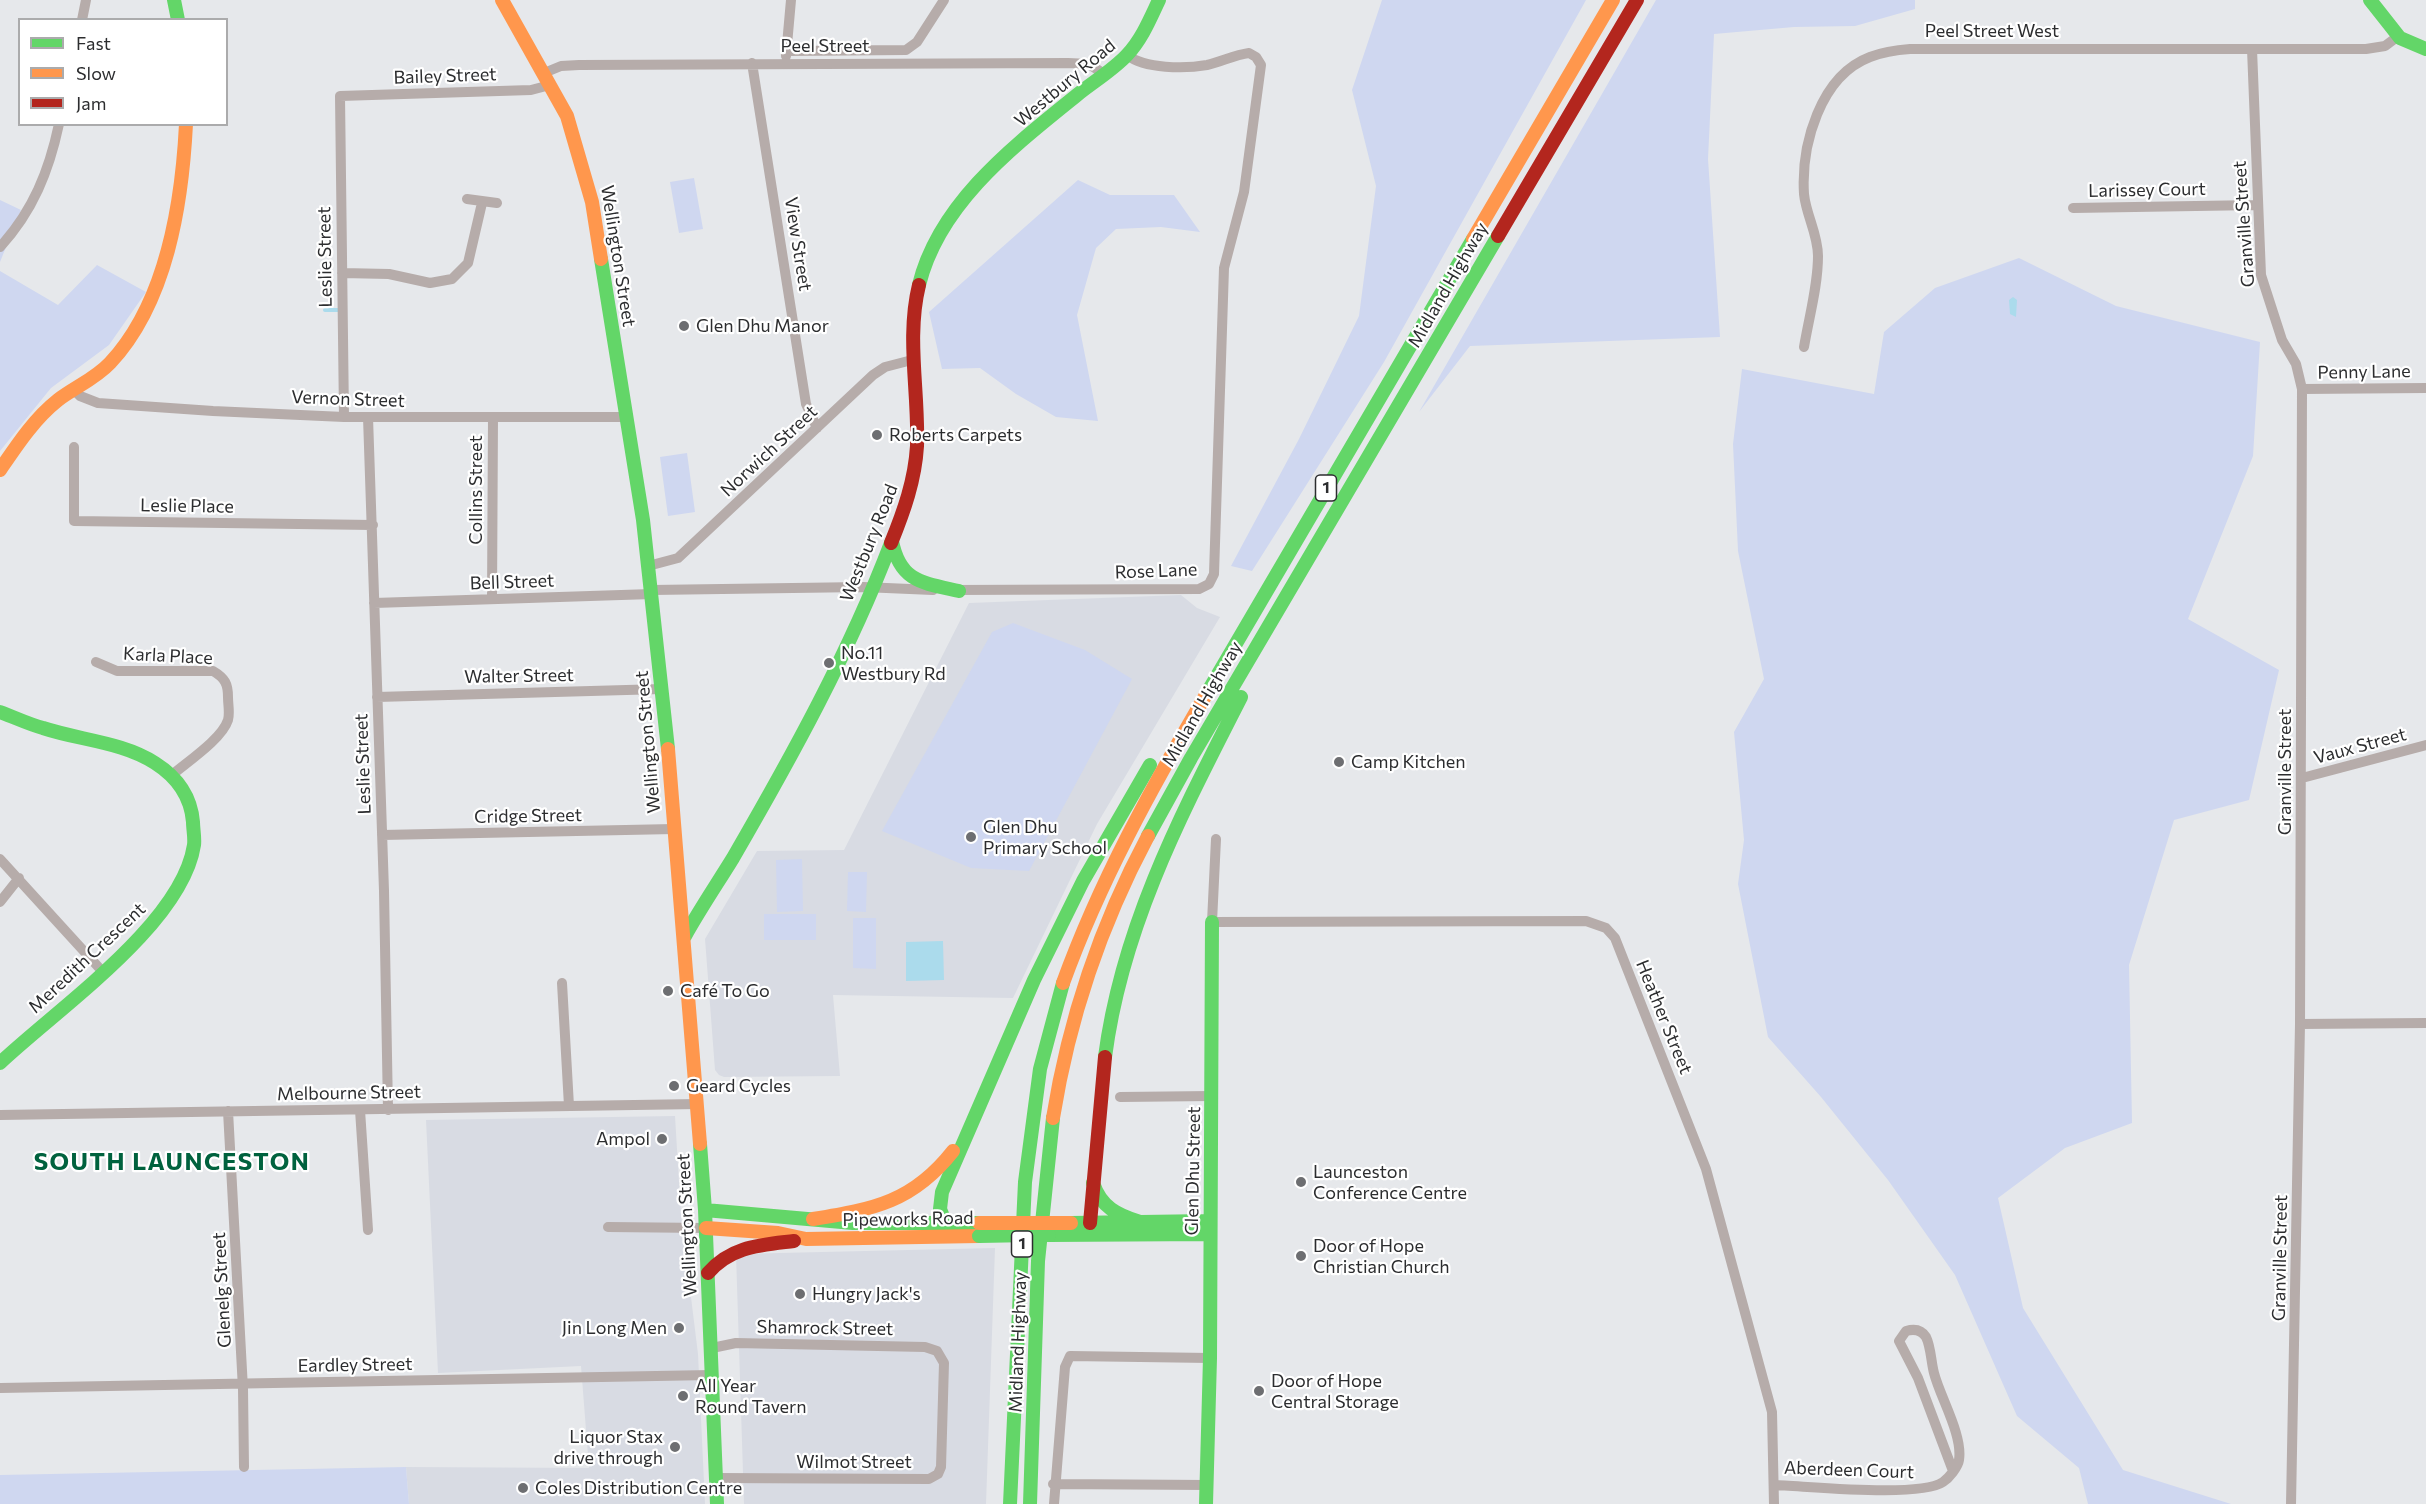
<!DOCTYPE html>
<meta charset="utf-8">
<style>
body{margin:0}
#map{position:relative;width:2426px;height:1504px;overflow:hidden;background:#e6e8eb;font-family:Commissioner,sans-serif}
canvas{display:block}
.legend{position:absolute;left:18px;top:18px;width:210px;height:108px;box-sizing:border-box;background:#fff;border:2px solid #ababac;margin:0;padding:8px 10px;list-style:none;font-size:18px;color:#2c2d2f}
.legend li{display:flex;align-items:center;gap:12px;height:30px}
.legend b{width:30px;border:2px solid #ababac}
</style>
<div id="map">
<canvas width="2426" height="1504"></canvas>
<ul class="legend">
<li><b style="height:8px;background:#63d668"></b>Fast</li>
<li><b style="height:8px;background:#ff974d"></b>Slow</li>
<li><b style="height:8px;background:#b3261e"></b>Jam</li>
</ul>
</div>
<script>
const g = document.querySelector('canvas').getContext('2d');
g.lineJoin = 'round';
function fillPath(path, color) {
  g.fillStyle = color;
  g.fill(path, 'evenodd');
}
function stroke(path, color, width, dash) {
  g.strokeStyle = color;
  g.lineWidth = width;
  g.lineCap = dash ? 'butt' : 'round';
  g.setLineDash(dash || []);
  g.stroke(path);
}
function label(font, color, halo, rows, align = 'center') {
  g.font = font + ' Commissioner,sans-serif';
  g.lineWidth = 4.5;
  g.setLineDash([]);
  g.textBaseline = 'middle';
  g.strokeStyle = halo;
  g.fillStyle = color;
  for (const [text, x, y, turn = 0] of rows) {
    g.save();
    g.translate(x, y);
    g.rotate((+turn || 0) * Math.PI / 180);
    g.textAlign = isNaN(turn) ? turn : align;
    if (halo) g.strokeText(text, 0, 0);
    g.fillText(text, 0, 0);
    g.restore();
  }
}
const built = new Path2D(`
 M1181,595L1197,608L1220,617L1097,824L1013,998L833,995L840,1076L724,1077L719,1075L715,1070L705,939L757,851L844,850L969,603Z
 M675,1116L681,1216L698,1354L705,1504H409L406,1467L589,1468L581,1366L438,1373L426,1120Z
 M995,1248L986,1504H744L736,1254Z`);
const green = new Path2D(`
 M1382,0H1586L1384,362L1252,571L1231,566L1299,439L1359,316L1376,186L1352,90Z
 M1656,0H1915V9L1855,26L1794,27L1714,34L1708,159L1720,337L1470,346L1419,412Z
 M694,178L703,229L679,233L670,182Z
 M1078,180L1110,195H1174L1200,232L1161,227L1116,229L1096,248L1077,315L1098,421L1056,417L1016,394L980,368L942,369L929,312Z
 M0,200L21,210L0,262Z
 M2019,258L2116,306L2260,342L2253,456L2188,619L2279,670L2249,800L2174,820L2129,965L2132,1123L2065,1148L1998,1198L2023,1308L2123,1470L2231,1504H2088L2079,1468L2017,1416L1955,1275L1888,1180L1821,1097L1768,1037L1738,884L1744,840L1734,732L1764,679L1738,551L1733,444L1742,369L1874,394L1884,332L1935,288Z
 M97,265L146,292L109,345L51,388L0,451V271L58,305Z
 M687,453L695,512L668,516L660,457Z
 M1013,623L1085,650L1132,679L1029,871L971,868L882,831L992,632Z
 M802,859L803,911L777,912L776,860Z
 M848,872H867L866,912L847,911Z
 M764,914H816V940H764Z
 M853,918H876V969L853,968Z
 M406,1467L409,1504H0V1475Z`);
const water = new Path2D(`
 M2013,297L2017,300L2016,317L2010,314L2009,300Z
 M943,941L944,980L906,981V942Z`);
const stream = new Path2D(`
 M325,310H342`);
const street = new Path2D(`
 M82,20L86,0
 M2252,49L2261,275L2282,340L2296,364L2302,389L2300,1024L2291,1504
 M787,51L906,50L917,42L944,0
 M786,56L791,0
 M752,63L806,404L817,428
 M544,73L561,66L579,65L1068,63L1089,64L1104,74
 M467,199L497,203
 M2073,208L2257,205
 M0,247C33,211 49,171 59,124
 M342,273L389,274L430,283L452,279L468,263L482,203
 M1804,347C1809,317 1818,286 1818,256C1818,234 1806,215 1804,194C1801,145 1820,76 1870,57C1883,52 1896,50 1910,49H2366L2385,46L2397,37
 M2302,389L2426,388
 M74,390L80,396L98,403L213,411L344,417H625
 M344,417L340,96L531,90L550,85
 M368,417L384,891L388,1110
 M74,447V521L373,525
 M648,566L678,558L873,375L885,367L912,360
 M652,590L863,587L933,590
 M952,590L1199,589L1209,584L1214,574L1224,268L1244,192L1261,65L1256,57L1249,53C1234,55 1221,62 1207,65C1185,69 1145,69 1127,55
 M492,599L493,417
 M374,603L652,594
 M96,662L117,671H213C225,678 228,684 228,697C228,705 230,713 228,720C222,739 187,762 172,775
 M377,697L662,689
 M2302,778L2426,745
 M382,835L674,829
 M1216,839L1212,922L1586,921L1606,928L1615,938L1706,1169L1772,1412L1774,1504
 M0,859L102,971
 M0,902L19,878
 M562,983L569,1106
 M2300,1024L2426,1023
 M1120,1097L1212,1096
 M360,1110L368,1230
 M228,1111L243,1389L244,1467
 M0,1115L698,1104
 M608,1227L706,1228
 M712,1348L736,1343L925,1347L937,1351L944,1363L941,1467L938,1474L929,1479L716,1478
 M0,1388L711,1375
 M1053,1484L1207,1485
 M1774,1485C1807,1486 1920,1498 1943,1482C1949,1478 1958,1467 1959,1460C1963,1435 1940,1397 1934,1373C1931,1362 1931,1347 1926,1337C1921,1329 1913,1329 1906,1331L1899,1341L1918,1378L1953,1471
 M1054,1504L1065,1367L1070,1356L1210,1358`);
const fast = new Path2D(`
 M174,0L178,20
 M2370,0L2400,38L2426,49
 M601,259L643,520L668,749
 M919,285C939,203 1014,146 1077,95C1093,82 1113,70 1127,55C1142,39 1150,19 1159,0
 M892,541C900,582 923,583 959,591
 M1207,693L1473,239
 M0,712C14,717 28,724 43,728C79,740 123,742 155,763C177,777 191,797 193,822C193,829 195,838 194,845C182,924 57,1009 0,1063
 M1148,836L1191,758L1498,236
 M685,936C700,909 717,884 733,858C792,756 849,653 891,543
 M1105,1057C1122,926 1182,813 1241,697
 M700,1144L705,1210L717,1504
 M1093,1183C1101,1207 1117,1215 1140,1222
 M705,1210L853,1223H979
 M1071,1223L1210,1221
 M946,1224L940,1209L942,1192L1034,980L1083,881L1150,765
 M1049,1235L1210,1234
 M1010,1504L1025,1182L1040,1069L1063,983
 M1030,1504L1038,1261L1053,1118
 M1206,1504L1210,1358L1212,922`);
const slow = new Path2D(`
 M502,0L567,116L592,202L601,259
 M1473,239L1613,0
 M0,470C17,445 34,419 58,400C75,387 95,379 110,363C167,302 182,204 186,124
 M668,749L700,1144
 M1063,983C1100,881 1152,787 1207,693
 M1053,1118C1069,1018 1100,926 1148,836
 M813,1219C874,1209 913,1202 953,1151
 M706,1228L778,1233L806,1239L979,1236`);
const jam = new Path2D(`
 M1498,236L1637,0
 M891,543C904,511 915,480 917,446C919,392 906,338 919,285
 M1090,1223L1105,1057
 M708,1273C731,1246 761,1245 794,1241`);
const fastBridge = new Path2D(`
 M1023,1231L1049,1235
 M979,1236L1031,1235`);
const slowBridge = new Path2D(`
 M979,1223H1071`);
const markers = [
 [684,326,6,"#6d6e71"],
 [877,435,6,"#6d6e71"],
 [829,663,6,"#6d6e71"],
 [1339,762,6,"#6d6e71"],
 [971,837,6,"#6d6e71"],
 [668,991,6,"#6d6e71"],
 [674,1086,6,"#6d6e71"],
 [662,1139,6,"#6d6e71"],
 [1301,1182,6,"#6d6e71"],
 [1301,1256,6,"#6d6e71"],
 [800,1294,6,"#6d6e71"],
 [679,1328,6,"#6d6e71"],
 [1259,1391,6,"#6d6e71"],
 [683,1396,6,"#6d6e71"],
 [675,1447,6,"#6d6e71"],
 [523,1488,6,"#6d6e71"]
];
const shields = [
 [1326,488,21],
 [1022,1244,21]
];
const shieldNames = [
 ["1",1326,488],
 ["1",1022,1244]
];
const streetNames = [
 ["Peel Street West",1992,31],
 ["Peel Street",825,46],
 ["Bailey Street",445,76,-2],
 ["Westbury Road",1065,83,-40],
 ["Larissey Court",2147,190,-1],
 ["Granville Street",2244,224,-94],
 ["View Street",798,244,81],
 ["Wellington Street",618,256,81],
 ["Leslie Street",325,257,-91],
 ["Midland Highway",1448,285,-60],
 ["Penny Lane",2364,372,-1],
 ["Vernon Street",348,399,2],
 ["Norwich Street",769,451,-43],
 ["Collins Street",476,490,-90],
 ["Leslie Place",187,506,1],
 ["Westbury Road",869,543,-68],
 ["Rose Lane",1156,571,-2],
 ["Bell Street",512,582,-2],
 ["Karla Place",168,656,3],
 ["Walter Street",519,676,-1],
 ["Midland Highway",1202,704,-60],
 ["Wellington Street",648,742,-95],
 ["Vaux Street",2360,746,-15],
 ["Leslie Street",363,764,-92],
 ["Granville Street",2285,772,-90],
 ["Cridge Street",528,816,-1],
 ["Meredith Crescent",87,958,-43],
 ["Heather Street",1664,1017,68],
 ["Melbourne Street",349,1093,-1],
 ["Glen Dhu Street",1193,1171,-89],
 ["Pipeworks Road",908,1219,-1],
 ["Wellington Street",687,1225,-93],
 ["Granville Street",2280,1258,-89],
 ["Glenelg Street",222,1290,-93],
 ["Shamrock Street",825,1328,1],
 ["Midland Highway",1018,1342,-88],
 ["Eardley Street",355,1365,-1],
 ["Wilmot Street",854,1462],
 ["Aberdeen Court",1849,1470,2]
];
const poiNames = [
 ["Glen Dhu Manor",696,326],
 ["Roberts Carpets",889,435],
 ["No.11",841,653],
 ["Westbury Rd",841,674],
 ["Camp Kitchen",1351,762],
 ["Glen Dhu",983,827],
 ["Primary School",983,848],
 ["Café To Go",680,991],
 ["Geard Cycles",686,1086],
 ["Ampol",650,1139,"right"],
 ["Launceston",1313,1172],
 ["Conference Centre",1313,1193],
 ["Door of Hope",1313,1246],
 ["Christian Church",1313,1267],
 ["Hungry Jack's",812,1294],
 ["Jin Long Men",667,1328,"right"],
 ["Door of Hope",1271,1381],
 ["Central Storage",1271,1402],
 ["All Year",695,1386],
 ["Round Tavern",695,1407],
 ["Liquor Stax",663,1437,"right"],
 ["drive through",663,1458,"right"],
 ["Coles Distribution Centre",535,1488]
];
const districtNames = [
 ["SOUTH LAUNCESTON",172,1162]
];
fillPath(built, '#d8dbe3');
fillPath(green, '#cfd7f0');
fillPath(water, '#abdbec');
stroke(stream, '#abdbec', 4);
stroke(street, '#b6acaa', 10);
stroke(fast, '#63d668', 14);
stroke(slow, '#ff974d', 14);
stroke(jam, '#b3261e', 14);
stroke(fastBridge, '#63d668', 14);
stroke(slowBridge, '#ff974d', 14);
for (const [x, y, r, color] of markers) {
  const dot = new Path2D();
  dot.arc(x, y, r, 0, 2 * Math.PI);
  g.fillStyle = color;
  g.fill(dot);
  stroke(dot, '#fff', 2);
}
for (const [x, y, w] of shields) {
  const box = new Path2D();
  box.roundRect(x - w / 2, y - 13, w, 26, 4.5);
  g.fillStyle = '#fff';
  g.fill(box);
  stroke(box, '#2c2d2f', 1.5);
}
label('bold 16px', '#2c2d2f', null, shieldNames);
label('18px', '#2c2d2f', '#fff', streetNames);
label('18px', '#2c2d2f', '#fff', poiNames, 'left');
g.letterSpacing = '1.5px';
label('bold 24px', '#00623e', '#fff', districtNames);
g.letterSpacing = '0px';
</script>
